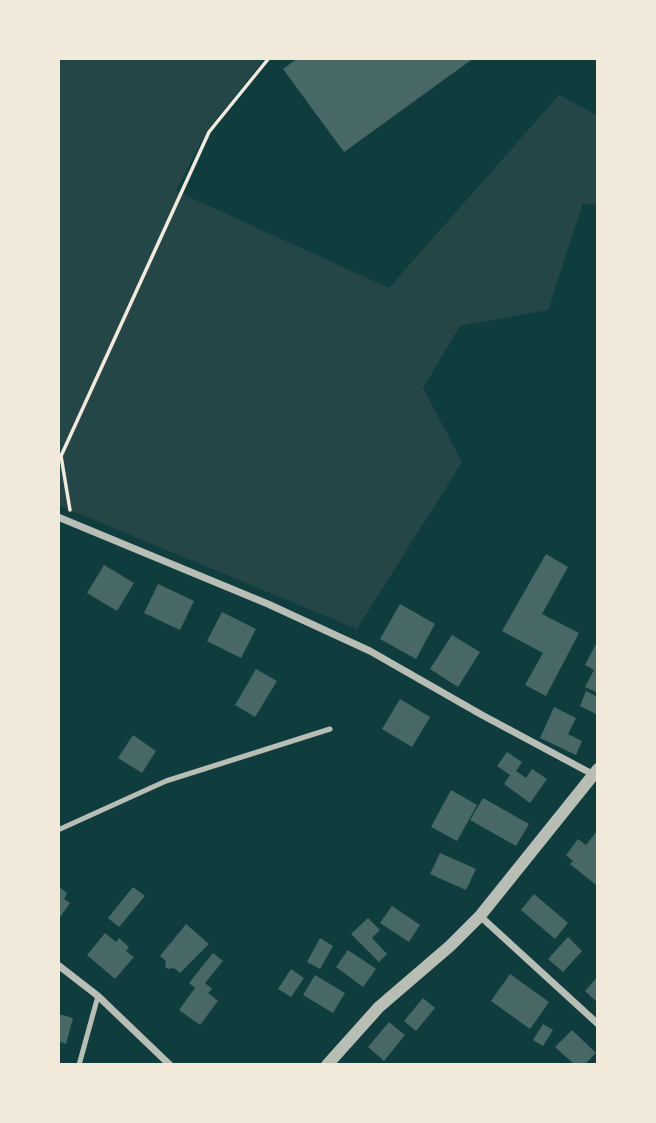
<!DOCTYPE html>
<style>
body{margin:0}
#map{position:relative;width:656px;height:1123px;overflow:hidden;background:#0f3d3e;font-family:"Asap Condensed",sans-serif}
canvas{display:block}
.frame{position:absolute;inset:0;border:60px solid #f1e9da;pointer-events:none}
</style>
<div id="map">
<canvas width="656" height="1123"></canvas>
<div class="frame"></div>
</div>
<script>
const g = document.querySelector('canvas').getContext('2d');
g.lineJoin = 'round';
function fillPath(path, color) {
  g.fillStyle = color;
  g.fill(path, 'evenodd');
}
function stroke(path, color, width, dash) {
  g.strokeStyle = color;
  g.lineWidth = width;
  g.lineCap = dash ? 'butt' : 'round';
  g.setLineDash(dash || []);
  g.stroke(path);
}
const green = new Path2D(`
 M58,58H265L206,132L176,191L389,288L559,95L598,116V206L583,203L548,310L460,326L423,388L462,462L357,629L58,505Z`);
const building = new Path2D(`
 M298,58H474L344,152L283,69Z
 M546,554L568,567L542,614L579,633L546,696L525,685L543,653L502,631Z
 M104,565L134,583L117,611L87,593Z
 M158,584L194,601L180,630L144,613Z
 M400,604L435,624L416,659L380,639Z
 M222,612L256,629L241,658L207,641Z
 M452,635L480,652L458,687L430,669Z
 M598,640V693L585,687L594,670L585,665Z
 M256,669L277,681L255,717L235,705Z
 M586,691L598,697V715L580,706Z
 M400,699L430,717L412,747L382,729Z
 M554,707L576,718L568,734L582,741L576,755L540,738Z
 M133,735L156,751L142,773L118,758Z
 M507,752L522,762L516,771L526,778L532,769L547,779L530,803L504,784L510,775L497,766Z
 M451,790L477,805L457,841L431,827Z
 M483,798L529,824L516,846L470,820Z
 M598,830V882L596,885L570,864L573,861L566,855L578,839L586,845Z
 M440,853L476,869L466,890L430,874Z
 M58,886L67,893L64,899L70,903L58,920Z
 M133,887L145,896L119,927L108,918Z
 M534,894L568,923L555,939L521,910Z
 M392,906L420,925L409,942L380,923Z
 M368,918L380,930L372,938L387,954L379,962L351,934Z
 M186,924L209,944L180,973L174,968L168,969L165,967L166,961L160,956Z
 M105,933L116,942L119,938L129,947L126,951L134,957L115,979L87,955Z
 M568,937L582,951L563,972L548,959Z
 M320,938L333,946L320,969L307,962Z
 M348,950L376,969L363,987L336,967Z
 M213,953L223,961L205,983L212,989L208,993L218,1001L200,1025L179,1010L195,988L189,983Z
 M291,969L304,978L291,997L278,989Z
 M510,974L549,1002L530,1029L491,1001Z
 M315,975L345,993L333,1013L303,995Z
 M598,976V1003L585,991Z
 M423,998L435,1008L416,1031L404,1021Z
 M58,1014L73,1018L66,1044L58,1041Z
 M389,1022L405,1035L384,1061L368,1047Z
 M543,1024L553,1030L543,1046L533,1040Z
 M572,1030L596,1053L584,1065H575L555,1047Z`);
const path = new Path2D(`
 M70,510L61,456L209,132L269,58`);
const service = new Path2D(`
 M58,830L166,781L330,729
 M79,1065L98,996`);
const minor = new Path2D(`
 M58,517L268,604L370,651L482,715L596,776
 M480,916L598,1024
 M58,965L98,996L170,1065`);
const tertiary = new Path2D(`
 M327,1065L379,1007L450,946L480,916L598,769`);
fillPath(green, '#244646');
fillPath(building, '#486865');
stroke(path, '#f1e9da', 3.5);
stroke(service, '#b8beb3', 5);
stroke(minor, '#b8beb3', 7);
stroke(tertiary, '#b8beb3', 12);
</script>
